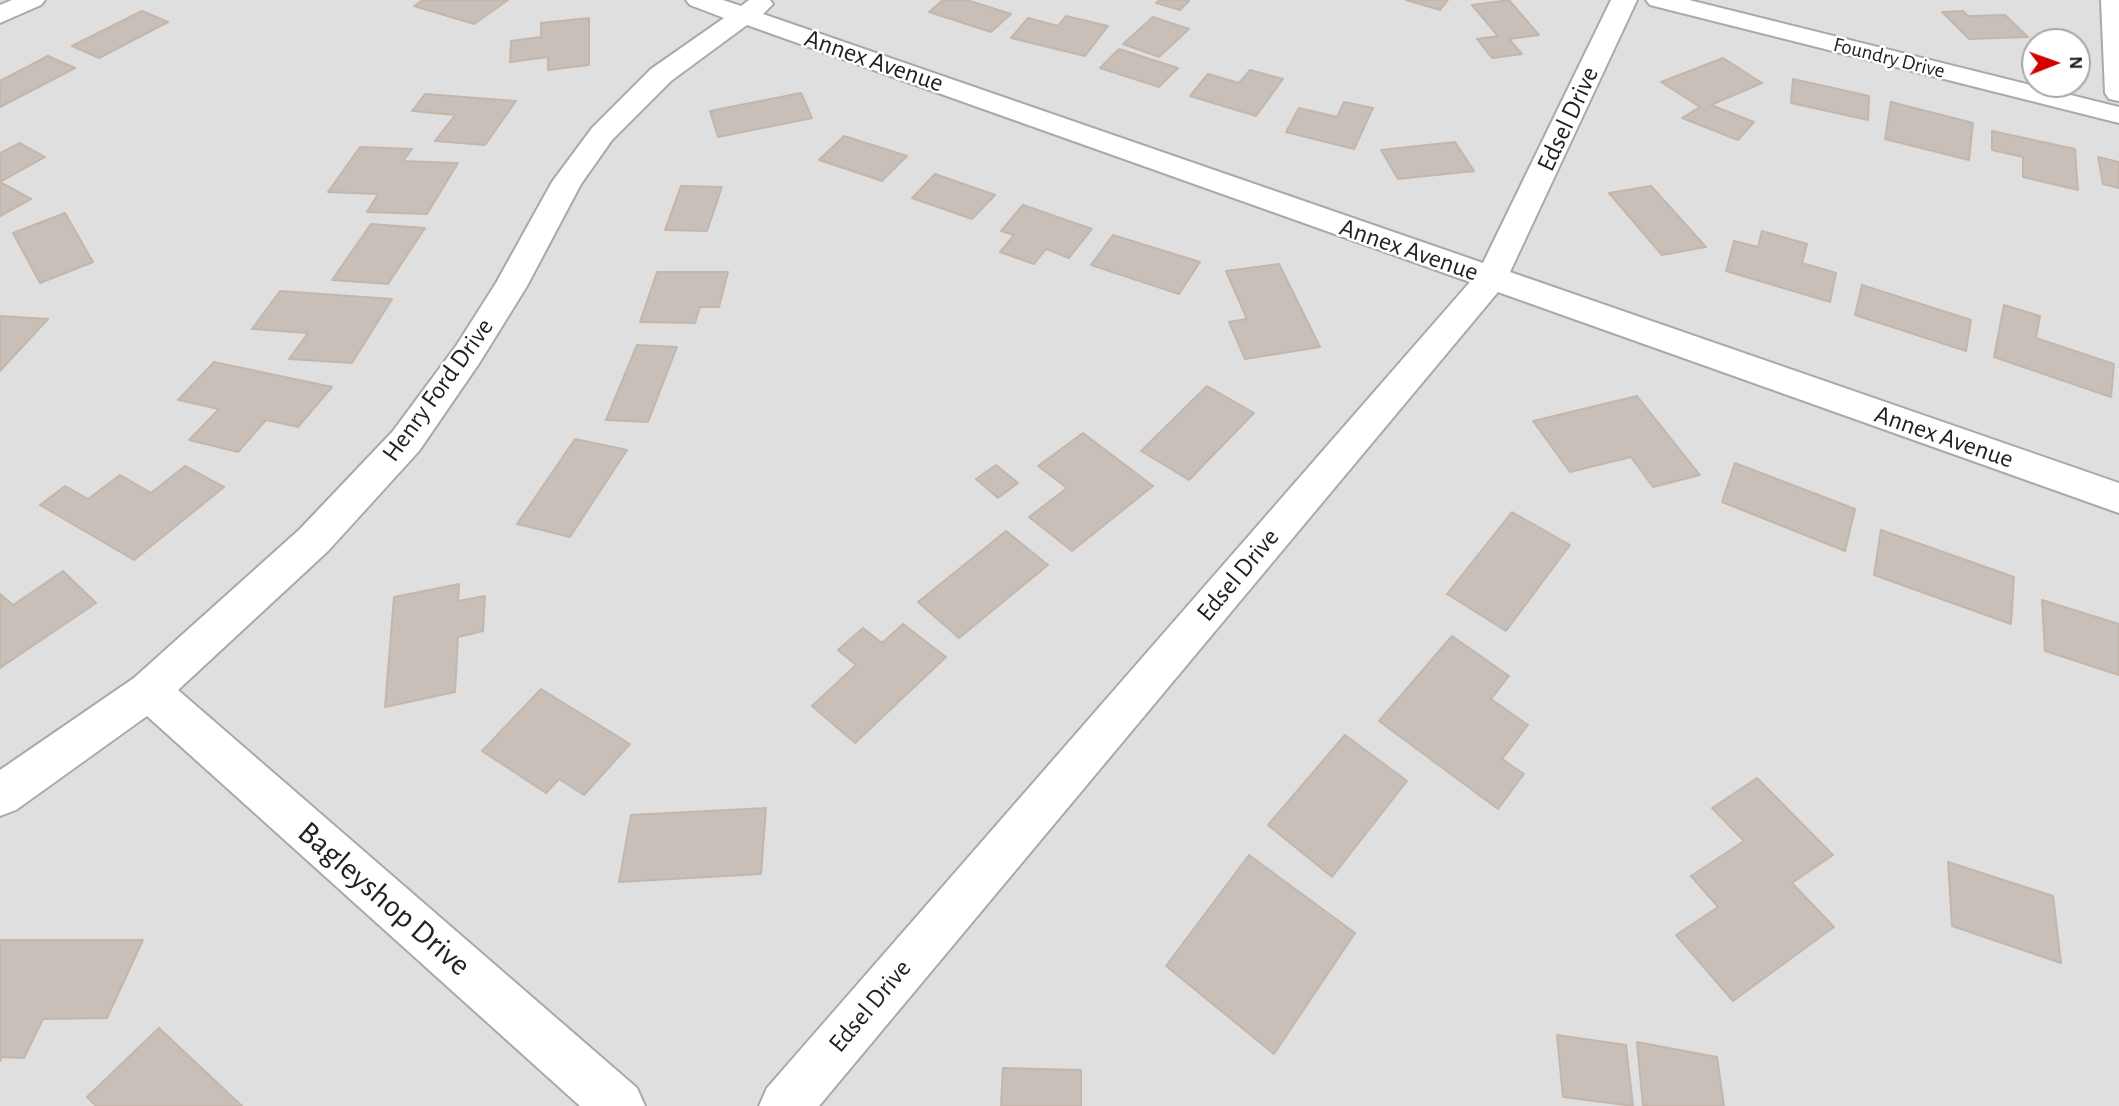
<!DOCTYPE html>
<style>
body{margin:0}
#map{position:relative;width:2119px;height:1106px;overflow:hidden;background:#f2efe9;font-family:"Alegreya Sans",sans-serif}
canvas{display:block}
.north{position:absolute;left:2021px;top:28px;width:70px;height:70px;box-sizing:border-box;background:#fff;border:2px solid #a7a7a7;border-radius:50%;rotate:89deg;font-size:19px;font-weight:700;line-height:28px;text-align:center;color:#222}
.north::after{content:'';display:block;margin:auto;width:24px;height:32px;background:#d40000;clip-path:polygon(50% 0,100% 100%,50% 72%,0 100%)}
</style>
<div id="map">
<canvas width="2119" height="1106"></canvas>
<div class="north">N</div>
</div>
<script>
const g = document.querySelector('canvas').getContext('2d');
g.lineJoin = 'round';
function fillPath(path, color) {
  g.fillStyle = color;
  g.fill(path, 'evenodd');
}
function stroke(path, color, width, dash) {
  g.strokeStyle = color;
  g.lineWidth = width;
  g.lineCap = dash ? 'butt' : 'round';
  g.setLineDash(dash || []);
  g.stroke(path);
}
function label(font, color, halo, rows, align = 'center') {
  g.font = font + ' "Alegreya Sans",sans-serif';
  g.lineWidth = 5;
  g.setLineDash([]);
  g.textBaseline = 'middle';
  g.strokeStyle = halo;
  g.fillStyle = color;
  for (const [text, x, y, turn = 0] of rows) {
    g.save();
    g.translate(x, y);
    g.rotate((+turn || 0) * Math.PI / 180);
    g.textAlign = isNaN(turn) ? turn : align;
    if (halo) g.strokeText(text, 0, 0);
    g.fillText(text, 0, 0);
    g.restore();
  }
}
const residential = new Path2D(`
 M0,0H2119V1106H0ZM2035,42H2077V84H2035Z`);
const building = new Path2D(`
 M423,0H508L474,24L414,6Z
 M943,0H967L1011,14L991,32L929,12Z
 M1160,0H1183L1189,1L1180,10L1156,3Z
 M1406,0H1448L1440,10Z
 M1509,0L1539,35L1509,39L1522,54L1492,58L1477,39L1498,36L1472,5Z
 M142,11L168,22L99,58L72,46Z
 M1963,11L1968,16L2005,15L2028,37L1969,39L1942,12Z
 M1066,16L1108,26L1085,56L1011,38L1028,18L1058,26Z
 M1153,17L1189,29L1159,57L1123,44Z
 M589,18V65L548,70V57L510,62L511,41L541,37V23Z
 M1119,49L1178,68L1159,87L1100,68Z
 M48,56L75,68L0,107V81Z
 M1723,58L1762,83L1711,105L1754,122L1738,140L1682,118L1700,107L1661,82Z
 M1250,70L1283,79L1256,116L1190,96L1208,74L1239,83Z
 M1793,79L1869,96L1868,120L1791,103Z
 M801,93L812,118L718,137L710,111Z
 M425,94L516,101L485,145L435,141L455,115L412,111Z
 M1344,102L1373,108L1354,149L1286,132L1299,108L1337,117Z
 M1891,102L1973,123L1969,160L1885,139Z
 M1992,131L2075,149L2078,190L2023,177V157L1992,150Z
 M844,136L907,156L882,181L819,160Z
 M1455,142L1474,171L1398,179L1381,150Z
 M20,143L45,157L0,182L31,199L0,216V153Z
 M360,147L412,149L403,161L458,163L427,214L367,212L378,194L328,192Z
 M2098,157L2119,162V188L2103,184Z
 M935,174L995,195L972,219L912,198Z
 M681,186L722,187L707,231L665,230Z
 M1651,186L1706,247L1662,255L1609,193Z
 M1023,205L1092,229L1069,258L1046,249L1034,264L1000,252L1014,235L1001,231Z
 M65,213L93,262L40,283L13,233Z
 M371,224L425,228L388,284L332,280Z
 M1762,231L1807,244L1802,263L1836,273L1830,302L1726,271L1734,241L1758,247Z
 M1113,235L1200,262L1179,294L1091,265Z
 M1279,264L1320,347L1245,359L1229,322L1247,319L1226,271Z
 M657,272H728L719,307H700L695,323L640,322Z
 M1862,285L1971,320L1966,351L1855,315Z
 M280,291L392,299L352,363L289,359L308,333L252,329Z
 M2004,305L2040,316L2036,338L2114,364L2111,397L1994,357Z
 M0,316L48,319L0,371Z
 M637,345L677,347L648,422L606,420Z
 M214,362L332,387L298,427L266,420L238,452L189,440L219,409L178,400Z
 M1207,386L1254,413L1189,480L1141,451Z
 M1637,396L1700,475L1653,487L1631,457L1570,472L1533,421Z
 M1083,433L1153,486L1072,551L1029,517L1067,488L1038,466Z
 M575,439L627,450L570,537L517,524Z
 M1735,463L1855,509L1845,551L1722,502Z
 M996,465L1018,483L998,498L976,479Z
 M185,466L224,487L134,560L40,505L65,486L88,499L120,475L151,493Z
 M1512,512L1570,545L1506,631L1447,594Z
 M1881,530L2014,577L2011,624L1874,575Z
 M1006,531L1048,565L959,638L918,602Z
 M63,571L96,603L0,668V594L13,605Z
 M459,584L458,601L485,596L483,631L458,637L455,692L385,707L394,597Z
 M2042,600L2119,624V675L2045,651Z
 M903,624L946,657L855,743L812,706L856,665L838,650L863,628L882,643Z
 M1452,636L1509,676L1491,699L1528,725L1502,759L1524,774L1498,809L1379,721Z
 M541,689L630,744L584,795L559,779L546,793L482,751Z
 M1345,735L1407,781L1332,877L1268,825Z
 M1757,778L1833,855L1792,883L1834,927L1733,1001L1676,935L1718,907L1691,876L1744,841L1712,808Z
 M766,808L761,874L619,882L631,815Z
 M1249,855L1355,933L1274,1054L1166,966Z
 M1948,862L2053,896L2061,963L1952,926Z
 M0,940H143L107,1018L43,1019L24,1058L2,1057L0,1061Z
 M159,1028L242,1106H96L87,1097Z
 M1557,1035L1626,1045L1633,1106L1563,1097Z
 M1637,1042L1717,1057L1724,1106H1643Z
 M1003,1068L1081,1070V1106H1001Z`);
const minor = new Path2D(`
 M12,0H45L41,5L0,23V5Z
 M686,0H723L741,6L749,0H770L773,4L763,14L1483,263L1611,0H1637L1510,272L2119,483V513L1498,292L819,1106H759L767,1088L1470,282L747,25L671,81L612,140L581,184L527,286L480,362L419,451L328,551L178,690L637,1088L645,1106H580L147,716L16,810L0,816V770L134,678L300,529L393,431L456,346L496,283L552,182L592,128L651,69L724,18L690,5Z
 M1646,0H1689L2119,107V123L1650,5Z
 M2101,0H2119V101L2109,99L2105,93Z`);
const farStreetnames = [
 ["Foundry Drive",1889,58,14]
];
const streetNames = [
 ["Annex Avenue",874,61,19],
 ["Edsel Drive",1568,119,-65],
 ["Annex Avenue",1409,250,19],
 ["Henry Ford Drive",438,390,-54],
 ["Annex Avenue",1944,437,19],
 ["Edsel Drive",1238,575,-50],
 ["Edsel Drive",870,1006,-50]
];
const nearStreetnames = [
 ["Bagleyshop Drive",384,899,41]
];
fillPath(residential, '#e0dfdf');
fillPath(building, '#c7bfb8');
stroke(building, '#c4b6ab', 2);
stroke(minor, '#a9a9a9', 4);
fillPath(minor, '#fff');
label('21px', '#222', '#fff', farStreetnames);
label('26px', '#222', '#fff', streetNames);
label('32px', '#222', '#fff', nearStreetnames);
</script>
